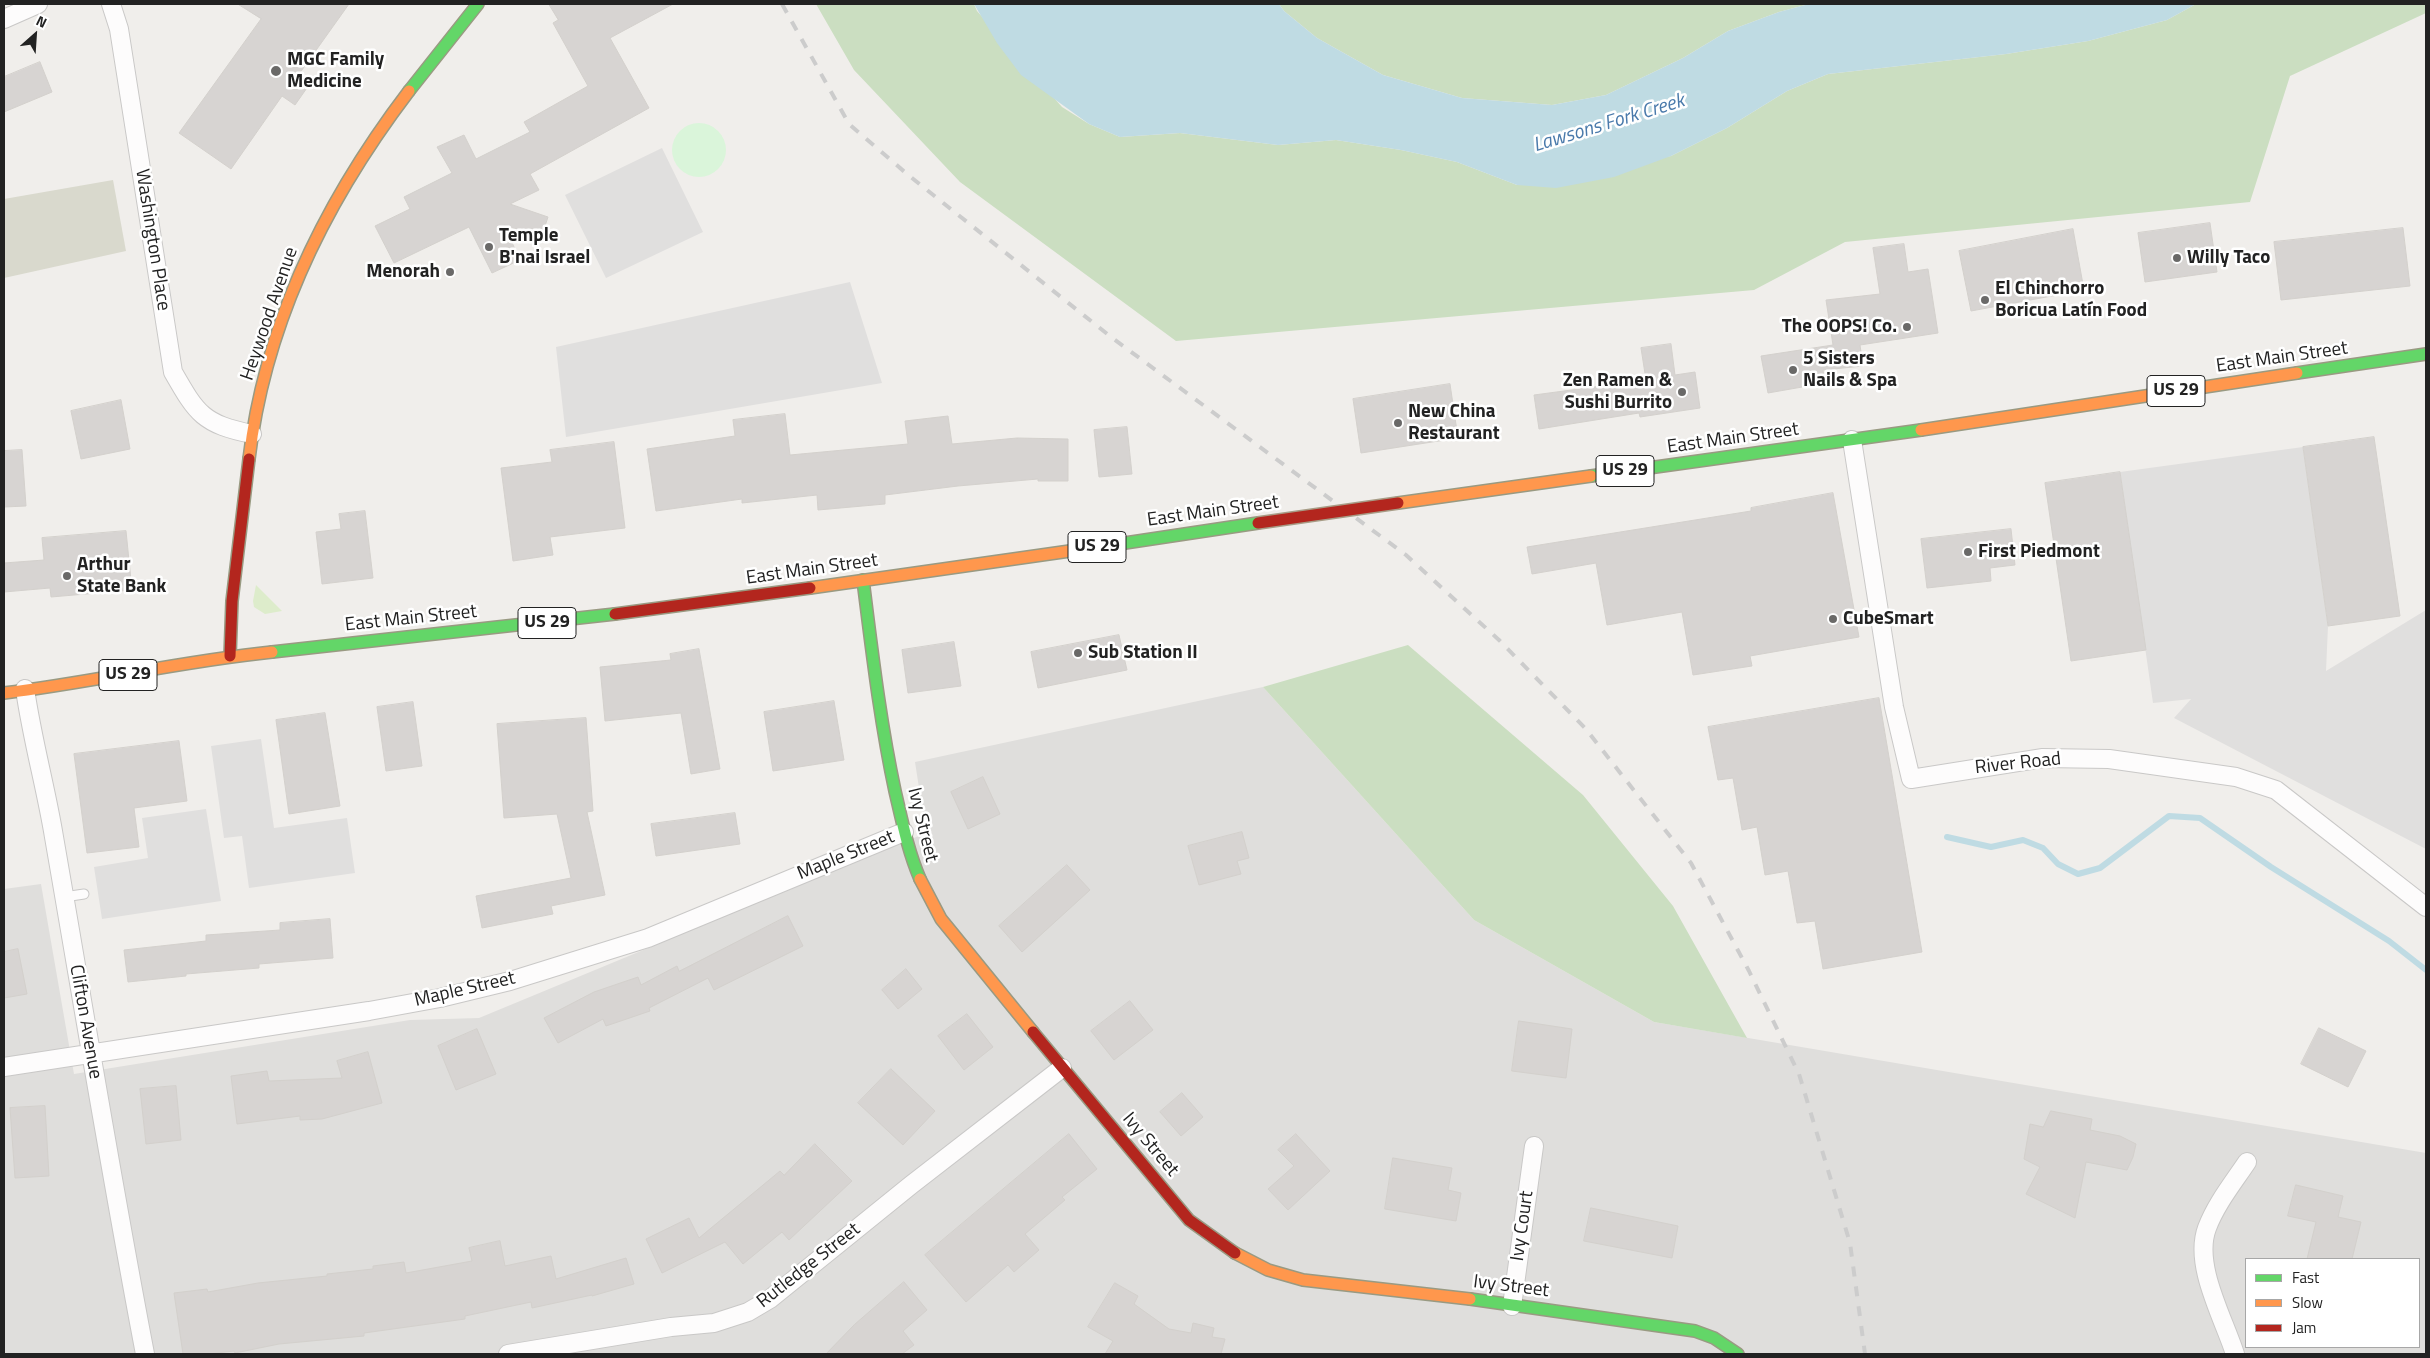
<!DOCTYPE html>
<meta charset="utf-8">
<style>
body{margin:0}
#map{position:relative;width:2430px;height:1358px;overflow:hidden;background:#f0eeeb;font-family:"Titillium Web",sans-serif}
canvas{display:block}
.frame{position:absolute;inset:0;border:5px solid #222;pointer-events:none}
.legend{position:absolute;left:2245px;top:1258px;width:175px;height:90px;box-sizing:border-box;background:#fff;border:1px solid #a7a7a7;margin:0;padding:6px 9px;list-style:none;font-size:15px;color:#222}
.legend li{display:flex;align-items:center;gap:10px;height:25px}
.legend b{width:25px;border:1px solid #a7a7a7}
.north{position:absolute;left:10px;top:10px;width:50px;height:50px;-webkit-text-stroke:4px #fff;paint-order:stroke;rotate:26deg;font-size:14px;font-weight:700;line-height:20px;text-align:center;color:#222}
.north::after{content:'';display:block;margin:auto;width:18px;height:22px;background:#222;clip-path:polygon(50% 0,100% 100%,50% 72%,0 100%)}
</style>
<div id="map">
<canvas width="2430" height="1358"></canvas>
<div class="frame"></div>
<ul class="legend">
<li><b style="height:6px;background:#63d668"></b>Fast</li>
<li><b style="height:6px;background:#ff974d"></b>Slow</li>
<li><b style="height:6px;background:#b3261e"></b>Jam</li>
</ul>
<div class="north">N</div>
</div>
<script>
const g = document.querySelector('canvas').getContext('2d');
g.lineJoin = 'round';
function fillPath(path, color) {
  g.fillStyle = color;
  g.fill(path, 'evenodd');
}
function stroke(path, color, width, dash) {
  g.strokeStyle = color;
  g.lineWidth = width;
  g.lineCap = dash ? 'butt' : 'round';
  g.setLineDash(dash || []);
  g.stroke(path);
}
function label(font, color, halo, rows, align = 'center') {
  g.font = font + ' "Titillium Web",sans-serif';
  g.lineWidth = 5;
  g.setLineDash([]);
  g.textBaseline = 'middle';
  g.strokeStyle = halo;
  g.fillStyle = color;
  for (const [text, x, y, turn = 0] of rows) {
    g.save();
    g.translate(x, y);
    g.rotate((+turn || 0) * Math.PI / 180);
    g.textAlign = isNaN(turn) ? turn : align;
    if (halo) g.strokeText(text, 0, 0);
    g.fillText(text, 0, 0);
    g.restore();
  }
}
const residential = new Path2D(`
 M1263,687L1474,920L1654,1022L2426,1153V1354H4V889L41,884L74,1074L410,1020L479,1018L926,833L915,762ZM2246,1259H2419V1347H2246Z`);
const construction = new Path2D(`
 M113,180L126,251L4,278V199Z`);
const grass = new Path2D(`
 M256,585L282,611L265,614L254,607L253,601Z`);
const forest = new Path2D(`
 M816,4H974L977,11L1062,107L1089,124L1120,137L1180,133L1278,145L1336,140L1401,150L1457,162L1517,185L1671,156L1727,128L1787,91L1828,74L2006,54L2088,41L2167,20L2196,4H2426V13L2290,76L2250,202L1845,242L1754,290L1176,341L960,182L854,70Z
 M1279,4H1809L1779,12L1728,31L1683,58L1606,95L1552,105L1462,98L1383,75L1317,38L1284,11Z
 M1408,645L1583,795L1673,906L1747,1038L1654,1022L1474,920L1263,687Z`);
const park = new Path2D(`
 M672 150a27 27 0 1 1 54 0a27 27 0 1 1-54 0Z`);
const parking = new Path2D(`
 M662,148L703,232L606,278L565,195Z
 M850,282L882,383L566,437L556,347Z
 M2303,447L2328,626L2326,671L2426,610V849L2174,718L2191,699L2153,703L2120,472Z
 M261,739L274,828L347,818L355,873L249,888L242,836L224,838L211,746Z
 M206,809L221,901L102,919L94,867L148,858L142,818Z`);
const water = new Path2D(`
 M974,4H1279L1284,11L1317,38L1383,75L1462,98L1552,105L1606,95L1683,58L1728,31L1779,12L1809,4H2196L2167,20L2088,41L2006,54L1828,74L1787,91L1727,128L1671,156L1614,177L1556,188L1517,185L1457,162L1401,150L1336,140L1278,145L1180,133L1120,137L1089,124L1021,75L997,43Z`);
const stream = new Path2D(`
 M1947,837L1991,847L2023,840L2043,848L2058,864L2078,874L2100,868L2169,816L2200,818L2271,867L2389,941L2426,970`);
const building = new Path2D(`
 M238,4H349L297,77L309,85L295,105L282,96L231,169L179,133L261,19Z
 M549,4H673L610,38L649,108L530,174L539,190L510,204L548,217L541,238L504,225L520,260L492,273L469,227L394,263L375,226L410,209L404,197L452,173L437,147L464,135L476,159L530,132L524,122L588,86L553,23L558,20Z
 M40,62L52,92L4,112V77Z
 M2210,223L2217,272L2145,282L2138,233Z
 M2403,228L2410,286L2281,300L2274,242Z
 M2073,229L2084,290L1971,311L1959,251Z
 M1904,244L1908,272L1928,269L1938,333L1860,345L1863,366L1823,370L1825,383L1768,393L1761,356L1833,345L1826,300L1880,294L1873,248Z
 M1671,344L1675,375L1695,372L1700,408L1640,417L1639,413L1539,429L1534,395L1646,380L1641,348Z
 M1450,384L1458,438L1361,453L1353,399Z
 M121,400L130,449L81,459L71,411Z
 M785,414L790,455L908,444L905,421L948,416L952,444L1017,438L1068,439V481H1038V479L958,486L885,495V504L818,510L817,495L742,503V499L656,511L647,449L735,436L733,420Z
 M1127,427L1132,474L1099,477L1094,430Z
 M2374,437L2400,616L2328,626L2303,447Z
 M614,442L625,528L550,537L553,555L513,561L501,468L552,462L550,450Z
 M22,450L26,506L4,507V451Z
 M2120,472L2146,650L2071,661L2045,483Z
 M1833,493L1859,637L1750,656L1752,666L1693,675L1682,612L1607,625L1596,563L1532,574L1527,547L1751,511V508Z
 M365,511L373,578L322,584L316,532L341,529L339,514Z
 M2011,529L2015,565L1990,568L1991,581L1927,588L1921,539Z
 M126,531L132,590L51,597L50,588L4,592V563L44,560L42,538Z
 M1119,635L1127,670L1038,688L1031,652Z
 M954,642L961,686L908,693L902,650Z
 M699,649L720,769L691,774L681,713L605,721L600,667L671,660L670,654Z
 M1879,698L1922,952L1823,969L1815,921L1797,923L1788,871L1765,875L1757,827L1742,830L1733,778L1718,780L1708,727Z
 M834,701L844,760L773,771L764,712Z
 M413,702L422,766L386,771L377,707Z
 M325,713L340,806L289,814L276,720Z
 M586,718L593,811L587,812L605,895L551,906L553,914L482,928L476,896L571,878L557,814L504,818L497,724Z
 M179,741L187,801L134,808L139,847L87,853L74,754Z
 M983,777L1000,814L968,829L951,792Z
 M735,813L740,844L656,856L651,824Z
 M1242,832L1249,858L1237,861L1241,874L1199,885L1188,846Z
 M1067,865L1090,890L1022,952L999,926Z
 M788,916L803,946L714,990L708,978L649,1008L650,1011L606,1026L603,1019L558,1043L544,1018L594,992L638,977L641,985L677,966L679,971Z
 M330,919L333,958L259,964V968L186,974V976L128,982L124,950L206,941V935L280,930V923Z
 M18,949L27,994L4,998V952Z
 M906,969L922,989L898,1009L882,990Z
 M1130,1001L1153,1030L1114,1060L1091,1031Z
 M967,1014L993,1047L964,1070L938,1036Z
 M1519,1021L1572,1029L1566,1078L1512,1071Z
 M2319,1028L2366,1051L2348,1087L2301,1064Z
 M477,1029L496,1074L456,1090L438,1046Z
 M368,1052L382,1103L322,1119L300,1120V1116L237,1124L231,1076L267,1071L269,1081L342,1078L337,1061Z
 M891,1069L935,1111L903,1145L858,1103Z
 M176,1086L181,1140L146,1144L140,1089Z
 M1182,1093L1203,1117L1181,1136L1160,1112Z
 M45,1106L49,1176L15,1178L10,1108Z
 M2051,1111L2092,1119L2090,1130L2120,1136L2136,1144L2133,1157L2127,1170L2086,1162L2075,1218L2026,1194L2040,1167L2024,1159L2030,1124L2043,1127Z
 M1069,1134L1097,1169L1062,1197L1065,1200L1025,1234L1039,1250L1014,1272L1008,1265L966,1302L925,1255Z
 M1296,1134L1330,1171L1288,1210L1268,1189L1294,1166L1278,1150Z
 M815,1144L852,1181L789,1240L782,1232L743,1264L725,1242L662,1273L646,1239L689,1218L699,1238L780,1171L784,1175Z
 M1393,1158L1452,1168L1448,1190L1461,1193L1456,1221L1385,1209Z
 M2296,1185L2343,1196L2338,1217L2361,1222L2352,1259H2307L2316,1222L2288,1216Z
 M1591,1208L1678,1226L1672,1258L1584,1241Z
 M500,1241L505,1266L551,1256L556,1279L626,1258L634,1284L592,1296V1295L532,1308L531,1302L465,1316V1319L364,1333V1336L279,1344L235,1353L234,1351L209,1354H183L174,1293L207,1289L208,1292L258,1283L327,1276V1274L373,1269V1266L404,1262L406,1273L472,1261L469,1248Z
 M904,1282L927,1310L903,1331L914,1345L902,1354H826L854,1325Z
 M1115,1283L1138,1296L1134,1304L1169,1329L1191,1333L1193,1323L1214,1328L1212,1337L1225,1339L1221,1354H1105L1113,1341L1088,1327Z`);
const lane = new Path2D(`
 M64,897L84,894`);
const street = new Path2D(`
 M111,4L119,29L173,372C197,414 203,424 252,434
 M4,19L38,4
 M1852,440L1894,707L1911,779L2043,758L2109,759L2236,777L2276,790L2426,907
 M25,689C32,739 46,788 54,837C84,1010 112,1182 145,1354
 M4,1067L369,1011L440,998L510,981L648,938L904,832
 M1512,1306L1534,1146
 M508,1354L671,1327L714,1323L748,1312L770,1299L911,1185L1062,1068
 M2235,1354C2224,1319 2193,1265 2207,1228C2216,1204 2233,1183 2247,1162`);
const fast = new Path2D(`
 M409,91L478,4
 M2297,373L2426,354
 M1591,476L1921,430
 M1105,546L1258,523
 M863,580C872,651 880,721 895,791C902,821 908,851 920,879
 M272,652L615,614
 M1470,1299L1695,1331L1714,1338L1738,1354`);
const slow = new Path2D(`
 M1921,430L2297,373
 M249,459C265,322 326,200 409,91
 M1398,503L1591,476
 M810,588L1105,546
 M4,693C94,682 182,661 272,652
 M920,879L941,919L1033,1032
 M1235,1253L1268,1270L1303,1280L1470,1299`);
const jam = new Path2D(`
 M615,614L810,588
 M230,656L232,601L249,459
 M1033,1032L1189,1220L1235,1253`);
const rail = new Path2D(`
 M782,4L849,124L907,174L1111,337L1406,555L1499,640L1585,728L1691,863L1749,971L1799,1074L1850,1243L1865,1354`);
const jamBridge = new Path2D(`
 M1258,523L1398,503`);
const markers = [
 [276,71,6,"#6a6968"],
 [489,247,5,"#6a6968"],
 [2177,258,5,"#6a6968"],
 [450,272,5,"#6a6968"],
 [1985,300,5,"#6a6968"],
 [1907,327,5,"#6a6968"],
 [1793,370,5,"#6a6968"],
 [1682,392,5,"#6a6968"],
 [1398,423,5,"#6a6968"],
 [1968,552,5,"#6a6968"],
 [67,576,5,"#6a6968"],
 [1833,619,5,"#6a6968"],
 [1078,653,5,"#6a6968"]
];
const shields = [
 [2176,391,58],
 [1625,471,58],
 [1097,547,58],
 [547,623,58],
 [128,675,58]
];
const shieldNames = [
 ["US 29",2176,391],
 ["US 29",1625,471],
 ["US 29",1097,547],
 ["US 29",547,623],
 ["US 29",128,675]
];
const poiNames = [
 ["MGC Family",287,60],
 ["Medicine",287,82],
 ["Temple",499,236],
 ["B'nai Israel",499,258],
 ["Willy Taco",2187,258],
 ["Menorah",440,272,"right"],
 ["El Chinchorro",1995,289],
 ["Boricua Latín Food",1995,311],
 ["The OOPS! Co.",1897,327,"right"],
 ["5 Sisters",1803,359],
 ["Nails & Spa",1803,381],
 ["Zen Ramen &",1672,381,"right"],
 ["Sushi Burrito",1672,403,"right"],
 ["New China",1408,412],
 ["Restaurant",1408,434],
 ["First Piedmont",1978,552],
 ["Arthur",77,565],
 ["State Bank",77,587],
 ["CubeSmart",1843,619],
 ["Sub Station II",1088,653]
];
const streetNames = [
 ["Washington Place",152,240,81],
 ["Heywood Avenue",270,314,-71],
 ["East Main Street",2282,358,-8],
 ["East Main Street",1733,439,-8],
 ["East Main Street",1213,512,-8],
 ["East Main Street",812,570,-8],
 ["East Main Street",411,619,-6],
 ["River Road",2018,764,-6],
 ["Ivy Street",922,825,76],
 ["Maple Street",846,856,-22],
 ["Maple Street",465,990,-13],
 ["Clifton Avenue",85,1022,80],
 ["Ivy Street",1150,1145,50],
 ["Ivy Court",1523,1226,-82],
 ["Rutledge Street",809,1266,-38],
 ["Ivy Street",1511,1287,7]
];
const waterNames = [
 ["Lawsons Fork Creek",1609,124,-17]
];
fillPath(residential, '#dfdedc');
fillPath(construction, '#d9d9cd');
fillPath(grass, '#ddeccb');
fillPath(forest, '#cbdec1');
fillPath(park, '#daf5da');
fillPath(parking, '#e0dfde');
fillPath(water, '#bfdbe3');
stroke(stream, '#bfdbe3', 6);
fillPath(building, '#d7d4d2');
stroke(building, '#d3d0cc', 1);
stroke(lane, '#c9c8c7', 11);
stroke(street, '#c9c8c7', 20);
stroke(fast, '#999a82', 14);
stroke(slow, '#999a82', 14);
stroke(jam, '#999a82', 14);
stroke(lane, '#fdfcfc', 9);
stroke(street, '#fdfcfc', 18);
stroke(fast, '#63d668', 11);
stroke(slow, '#ff974d', 11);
stroke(jam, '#b3261e', 11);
stroke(rail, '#ccc', 4, [10, 10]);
stroke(jamBridge, '#a79c86', 14, []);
stroke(jamBridge, '#b3261e', 11);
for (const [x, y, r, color] of markers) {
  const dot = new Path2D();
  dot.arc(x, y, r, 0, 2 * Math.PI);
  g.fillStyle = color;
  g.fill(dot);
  stroke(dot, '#fff', 2);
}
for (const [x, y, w] of shields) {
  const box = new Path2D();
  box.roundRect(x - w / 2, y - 15.5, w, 31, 4);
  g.fillStyle = '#fff';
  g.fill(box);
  stroke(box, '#222', 1);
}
label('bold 18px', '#222', null, shieldNames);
label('bold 19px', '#222', '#fff', poiNames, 'left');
label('19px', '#222', '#fff', streetNames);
label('italic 20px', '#4a7aab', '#fff', waterNames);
</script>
